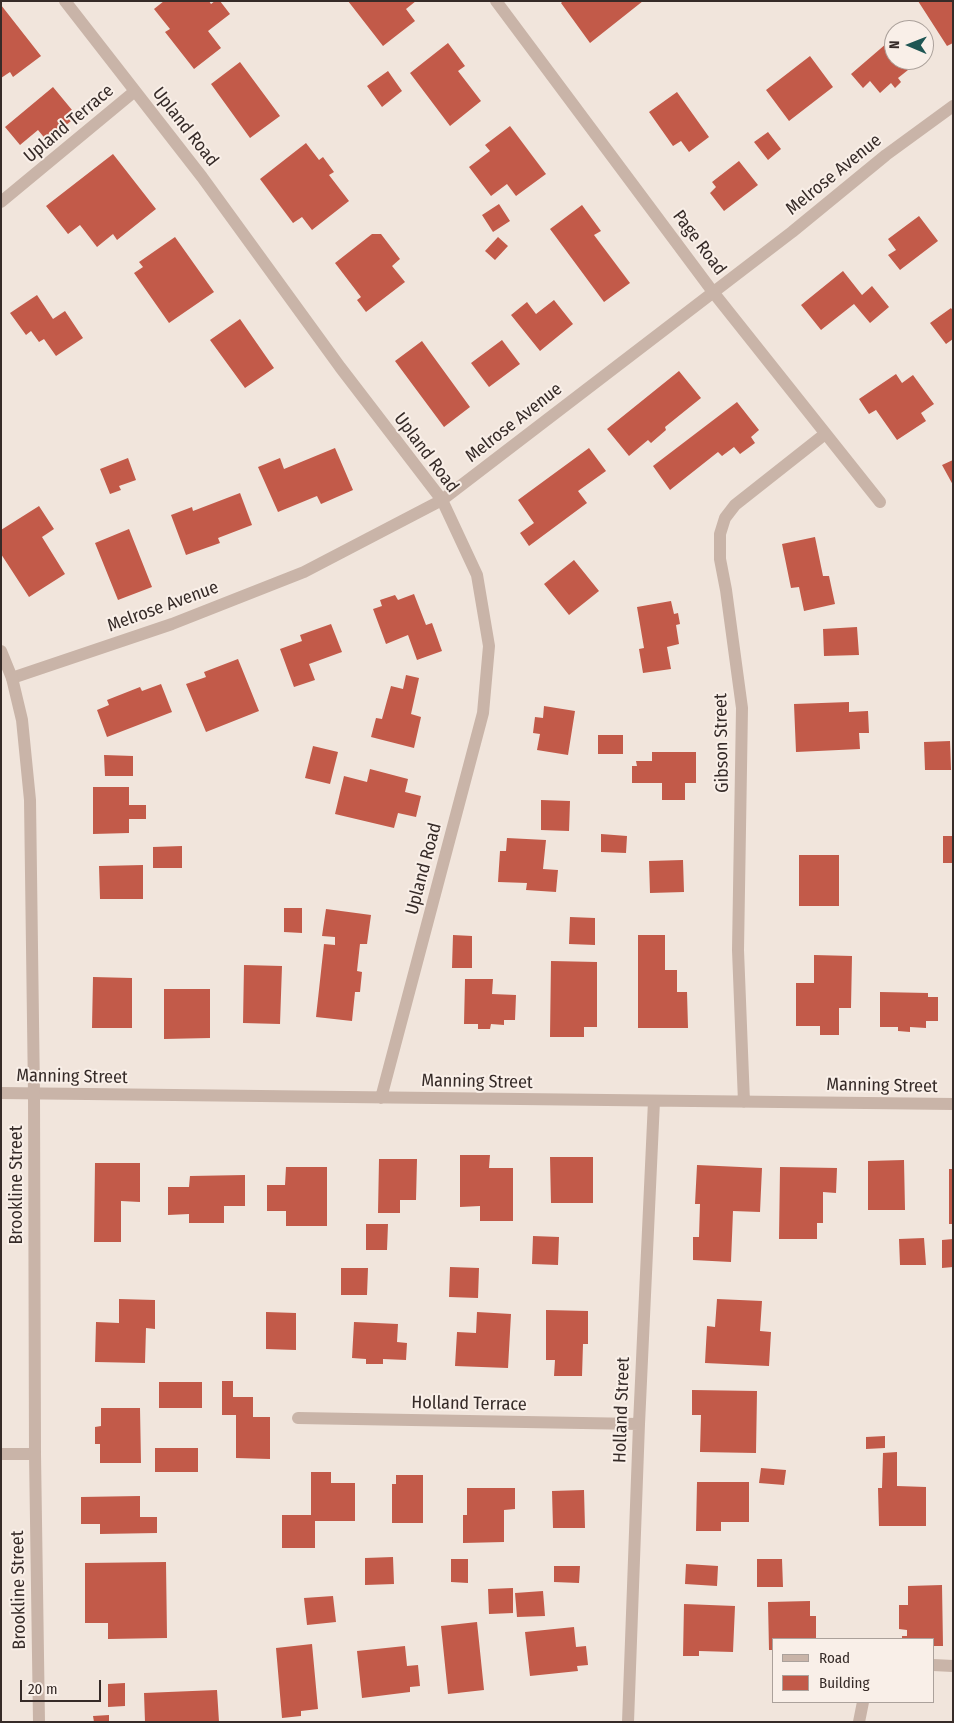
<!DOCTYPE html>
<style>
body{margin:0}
#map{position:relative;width:954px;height:1723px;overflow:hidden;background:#f1e5dc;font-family:"Fira Sans Condensed",sans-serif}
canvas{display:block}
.frame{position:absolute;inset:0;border:2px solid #362b28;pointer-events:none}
.legend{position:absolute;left:772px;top:1638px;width:162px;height:65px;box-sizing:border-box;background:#f9efe8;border:1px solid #aba19b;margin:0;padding:6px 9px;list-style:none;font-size:15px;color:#362b28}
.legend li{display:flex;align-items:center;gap:10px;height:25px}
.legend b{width:25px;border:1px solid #aba19b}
.north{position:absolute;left:884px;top:20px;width:50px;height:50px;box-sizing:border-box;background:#f9efe8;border:1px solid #aba19b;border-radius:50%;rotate:271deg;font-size:14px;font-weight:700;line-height:20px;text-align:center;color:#362b28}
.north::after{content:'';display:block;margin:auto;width:18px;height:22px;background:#1f5654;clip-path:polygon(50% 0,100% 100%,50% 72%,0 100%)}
.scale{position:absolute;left:20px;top:1680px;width:81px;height:22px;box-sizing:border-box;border:2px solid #362b28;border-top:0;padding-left:6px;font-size:15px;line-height:18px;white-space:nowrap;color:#362b28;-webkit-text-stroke:4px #f9efe8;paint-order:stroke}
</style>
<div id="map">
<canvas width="954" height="1723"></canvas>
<div class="frame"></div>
<ul class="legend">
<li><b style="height:6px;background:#c9b4a8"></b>Road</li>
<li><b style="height:14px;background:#c25a49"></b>Building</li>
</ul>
<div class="north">N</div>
<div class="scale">20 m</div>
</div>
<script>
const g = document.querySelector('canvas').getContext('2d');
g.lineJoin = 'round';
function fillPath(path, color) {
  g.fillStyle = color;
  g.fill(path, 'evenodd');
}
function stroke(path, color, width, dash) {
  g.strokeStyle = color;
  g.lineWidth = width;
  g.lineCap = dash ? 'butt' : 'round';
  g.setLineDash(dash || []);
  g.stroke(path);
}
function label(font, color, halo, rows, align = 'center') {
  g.font = font + ' "Fira Sans Condensed",sans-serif';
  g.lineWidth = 4;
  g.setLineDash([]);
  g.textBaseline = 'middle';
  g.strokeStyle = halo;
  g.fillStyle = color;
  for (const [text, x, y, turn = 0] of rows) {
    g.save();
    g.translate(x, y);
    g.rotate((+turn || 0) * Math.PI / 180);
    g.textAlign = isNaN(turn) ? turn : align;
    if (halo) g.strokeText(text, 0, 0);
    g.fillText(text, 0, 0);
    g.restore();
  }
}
const building = new Path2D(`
 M164,1H209L211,4L215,1H220L230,14L208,31L221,48L194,69L165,32L170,29L154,9Z
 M348,1H416L406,9L415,21L383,46Z
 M563,1H643L590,43L561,3Z
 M918,1H953V43L947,46Z
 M1,5L41,56L13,77L10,72L1,78Z
 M894,37V60H908L903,64L908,70L898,78L901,82L895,88L891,83L880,93L870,81L863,88L851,74Z
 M448,43L465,66L458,71L481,101L450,126L410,73Z
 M810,56L833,87L789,121L766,90Z
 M240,62L280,116L250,138L211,84Z
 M388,71L402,91L382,107L367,86Z
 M53,87L77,116L47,141L38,130L20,145L5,127Z
 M677,92L709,137L689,152L681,141L673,146L649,112Z
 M510,126L546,174L516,196L507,184L491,196L469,167L490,151L485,145Z
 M768,132L781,149L768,160L754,142Z
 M306,143L319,160L323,157L334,172L329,175L349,201L312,230L302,217L293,223L260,179Z
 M113,154L156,209L117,240L113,234L97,247L80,225L68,234L46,206Z
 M739,161L758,185L724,211L710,193L716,187L712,182Z
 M499,204L510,221L493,232L482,215Z
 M582,205L601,231L594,235L630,283L604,302L550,229Z
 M919,216L938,241L900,270L888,255L896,250L888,239Z
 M372,234H381L400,259L392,266L405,282L366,312L357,300L361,297L335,263Z
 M175,237L214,292L169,323L134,273L143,267L139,262Z
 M498,237L508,246L495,260L485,251Z
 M843,271L862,295L872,286L889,307L870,323L854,304L821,330L801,305Z
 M37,295L53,319L65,311L83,338L56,356L44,339L39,342L31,331L26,335L10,313Z
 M554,300L573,324L540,351L511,315L527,302L536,314Z
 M951,308L953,311V339L946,344L930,323Z
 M240,319L274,368L245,388L210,340Z
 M502,340L520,364L489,387L471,363Z
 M422,341L470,407L444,427L395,361Z
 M679,371L701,398L665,427L666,430L651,443L648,440L629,456L607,429Z
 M896,374L902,383L913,375L934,404L921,413L926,421L897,440L876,410L869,414L859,399Z
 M737,402L759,430L751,437L755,443L740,454L734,447L722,456L718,452L670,490L653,466Z
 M335,448L353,490L321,504L317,496L278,512L258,467L280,458L284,469Z
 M589,448L606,471L578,491L587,503L529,546L520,533L534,523L518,500Z
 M128,458L136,480L119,486L121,490L110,494L100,469Z
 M953,460V485L942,465Z
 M240,493L252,525L218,538L220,543L186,555L171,515L192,507L193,511Z
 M39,506L54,529L42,537L65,574L29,597L1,554V530Z
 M129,529L152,587L118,600L95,543Z
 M815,537L823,576H829L835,604L804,611L799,587L791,588L782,544Z
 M574,560L599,591L569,615L544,584Z
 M414,594L426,625L432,623L442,651L417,660L408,635L386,644L373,609L382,606L380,600L395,595L398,600Z
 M671,601L674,614L678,613L680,624L676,625L679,644L667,647L671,669L643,673L639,649L644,648L637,607Z
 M331,624L342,652L309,664L315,680L294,687L280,649L302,641L300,635Z
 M857,627L859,655L824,656L823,629Z
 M238,659L259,711L206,732L186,684L206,677L204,672Z
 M406,675L419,678L411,714L421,717L414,748L371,737L376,718L382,719L391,686L403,689Z
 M161,684L172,712L107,737L97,710L109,705L107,700L140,687L142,691Z
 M849,702V712L868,711L869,733H859L860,749L796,752L794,704Z
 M544,706L575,711L568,755L537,750L540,734L533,733L535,717L543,718Z
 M598,735H623V754H598Z
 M950,741L951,770H925L924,742Z
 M313,746L338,752L330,784L305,778Z
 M652,752H696V783H685V800H662V783H632V766H637L636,761H652Z
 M104,755L133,756V776H105Z
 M370,769L408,779L405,792L421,796L416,817L398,813L394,828L335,814L344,776L367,782Z
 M93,787H129V805H146V819H129V833L93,834Z
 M541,800L570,801L569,831L541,830Z
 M601,834L627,836L626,853L601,852Z
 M943,836H953V863H943Z
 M507,838L546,840L543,869L558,870L556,892L526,890L527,883L498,882L500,851H506Z
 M182,846V868H153V847Z
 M799,855H839V906H799Z
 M683,860L684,892L650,893L649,861Z
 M143,865V899H100L99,866Z
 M284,908H302V933L284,932Z
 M326,909L371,915L367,944H360L357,971L362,972L360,992H355L352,1021L316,1017L324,944L335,945V937L322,936Z
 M570,917L595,918V945L569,944Z
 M453,935L472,936V968H452Z
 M638,935H665V970H677V992H687L688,1028H638Z
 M814,955L852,956L851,1008H839V1035H820V1026H796V983H814Z
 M551,961L597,962V1027H584V1037H550Z
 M244,965L282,966L280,1024L243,1023Z
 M93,977L132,978V1028H92Z
 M465,979H493L492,994L516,995L515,1020H504V1025L491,1024L490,1029H478V1024H464Z
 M164,989H210V1038L164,1039Z
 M880,992L928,993V997H938V1021H926V1028L910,1027V1032L898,1031V1027H880Z
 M460,1155H490L489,1168H513V1221H480V1206L460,1207Z
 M550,1157H593V1203H551Z
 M379,1159H417L416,1200H400V1213H378Z
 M904,1160L905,1210H868V1161Z
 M95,1163H140V1202L121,1201V1242H94Z
 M697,1165L762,1168L760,1212L733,1211L731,1262L693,1260V1237H699L700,1204H695Z
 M286,1167H327V1226H286V1211H267V1185H285Z
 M780,1167L837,1168L836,1193L823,1192V1223H817V1239H779Z
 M949,1169H953V1224H949Z
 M245,1175V1206H224V1223H189V1214L168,1215V1187H189L190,1176Z
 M366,1224H388L387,1250H366Z
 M533,1236L559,1237L558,1265L532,1264Z
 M924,1238L926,1265H900L899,1239Z
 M953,1239V1267L942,1268V1240Z
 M450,1267L479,1268L478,1298L449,1297Z
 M341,1268H368L367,1295H341Z
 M119,1299L155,1300V1329L146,1328L145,1363L95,1362L96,1322L119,1323Z
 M717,1299L762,1301L760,1331L771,1332L769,1366L705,1363L707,1326L715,1327Z
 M546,1310L588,1311V1344H583L582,1376H554L555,1360H546Z
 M266,1312L296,1313V1350L266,1349Z
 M477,1312L511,1314L508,1368L455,1366L457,1332L476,1333Z
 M354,1322L398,1324L397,1342L407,1343L406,1360L383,1359V1364H366V1359L352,1358Z
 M222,1381H233V1397H253V1417H270V1459L236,1458V1415H222Z
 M159,1382H202V1408H159Z
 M692,1390L757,1391L756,1453L700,1452L701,1415H692Z
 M101,1408H140L141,1463H100V1444H95V1427L101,1426Z
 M885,1436V1448L866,1449V1437Z
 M155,1448H198V1472H155Z
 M897,1452V1486L926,1487V1526H879L878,1488H882L883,1453Z
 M761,1468L786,1470L784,1485L759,1483Z
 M311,1472H331V1483H355V1521H315V1548H282V1515H311Z
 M396,1475H423V1523H392V1484H396Z
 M697,1482H749V1522H721V1531H696Z
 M467,1488H515V1509L504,1510V1542L463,1543V1515H467Z
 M584,1490L585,1528H553L552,1491Z
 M140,1496V1517H157V1533L100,1534V1524H81V1497Z
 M393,1557L394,1584L365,1585V1558Z
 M451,1559H468V1583L451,1582Z
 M757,1559H782L783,1587H757Z
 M166,1562L167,1638L108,1639V1623H85V1563Z
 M686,1564L718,1566L717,1586L685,1584Z
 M554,1566H580L579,1583L554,1582Z
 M942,1585L943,1646H933V1639H902V1636H907V1630L899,1629V1605H908V1586Z
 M513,1588V1613L489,1614L488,1589Z
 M543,1591L545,1616L517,1617L515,1593Z
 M333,1596L336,1622L307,1625L304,1598Z
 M810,1601V1616H816V1639H773V1650H769L768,1602Z
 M684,1604L735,1606L733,1652L699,1651V1656H683Z
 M477,1622L484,1690L448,1694L441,1626Z
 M574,1627L576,1647L586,1646L588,1665L577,1666L578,1671L530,1676L525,1632Z
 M312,1644L318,1709L301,1711V1716L282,1718L276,1648Z
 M405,1646L407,1666L418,1665L420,1686L410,1687V1692L362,1698L357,1651Z
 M125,1683V1706L108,1707V1684Z
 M217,1690L219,1722H145L144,1693Z
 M109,1715V1722H94L93,1716Z`);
const service = new Path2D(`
 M933,1665L953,1666
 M859,1722L863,1702`);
const minor = new Path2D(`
 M65,1L202,177L340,367L442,500L477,575L489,646L483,713L381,1098
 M496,1L713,292L880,502
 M1,202L135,91
 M12,678L172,624L304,572L442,500L792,232L886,155L953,106
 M1,1093L953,1104
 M744,1102L738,950L742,708L726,590L720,559V534L725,518L735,505L825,434
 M298,1418L639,1424
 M1,1454H35
 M628,1722L639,1424L654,1101`);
const tertiary = new Path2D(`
 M1,651L12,678L22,720L30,800L34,1094L35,1454L39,1722`);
const streetNames = [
 ["Upland Terrace",69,124,-40],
 ["Upland Road",185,127,52],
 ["Melrose Avenue",834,175,-39],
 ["Page Road",699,243,53],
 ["Melrose Avenue",514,423,-38],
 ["Upland Road",426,453,53],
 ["Melrose Avenue",163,607,-20],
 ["Gibson Street",722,743,-91],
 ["Upland Road",424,869,-75],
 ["Manning Street",72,1077,1],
 ["Manning Street",477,1082,1],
 ["Manning Street",882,1086,1],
 ["Brookline Street",17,1185,-90],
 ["Holland Terrace",469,1404,1],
 ["Holland Street",622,1410,-88],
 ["Brookline Street",19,1590,-91]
];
fillPath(building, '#c25a49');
stroke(service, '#c9b4a8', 12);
stroke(minor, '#c9b4a8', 12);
stroke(tertiary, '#c9b4a8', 12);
label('18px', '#362b28', '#f9efe8', streetNames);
</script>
